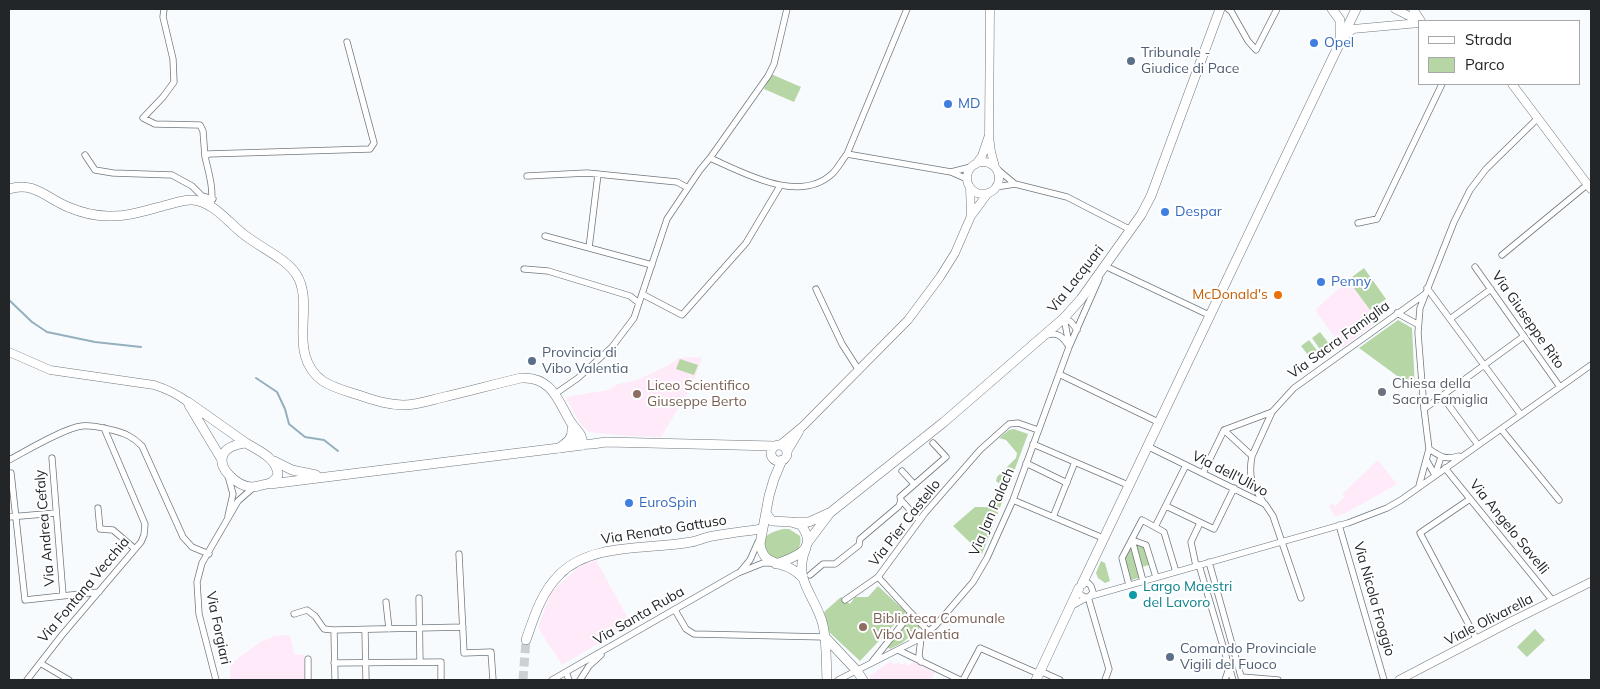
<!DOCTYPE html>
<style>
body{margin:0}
#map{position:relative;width:1600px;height:689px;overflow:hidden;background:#f8fbfe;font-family:Mulish,sans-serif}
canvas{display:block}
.frame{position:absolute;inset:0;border:10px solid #232629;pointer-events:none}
.legend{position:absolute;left:1418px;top:20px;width:162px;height:65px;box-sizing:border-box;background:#fff;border:1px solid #a7a8a9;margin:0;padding:6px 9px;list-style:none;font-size:15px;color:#232629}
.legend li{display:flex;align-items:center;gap:10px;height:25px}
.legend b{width:25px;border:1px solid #a7a8a9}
</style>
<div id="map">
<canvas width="1600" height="689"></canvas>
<div class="frame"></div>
<ul class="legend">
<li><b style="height:6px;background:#fff"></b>Strada</li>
<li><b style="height:14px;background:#b6d6a5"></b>Parco</li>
</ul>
</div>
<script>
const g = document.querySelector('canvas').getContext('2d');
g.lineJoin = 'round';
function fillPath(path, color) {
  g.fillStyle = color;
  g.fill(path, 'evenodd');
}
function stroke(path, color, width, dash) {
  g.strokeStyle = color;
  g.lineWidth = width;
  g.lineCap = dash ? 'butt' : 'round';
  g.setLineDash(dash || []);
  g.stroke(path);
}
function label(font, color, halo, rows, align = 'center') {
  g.font = font + ' Mulish,sans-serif';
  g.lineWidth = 4;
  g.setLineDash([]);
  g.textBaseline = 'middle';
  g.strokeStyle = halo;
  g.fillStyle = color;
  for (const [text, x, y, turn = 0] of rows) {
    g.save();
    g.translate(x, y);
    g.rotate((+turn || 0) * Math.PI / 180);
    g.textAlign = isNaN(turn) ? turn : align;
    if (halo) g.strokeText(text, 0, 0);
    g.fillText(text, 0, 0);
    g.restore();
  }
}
const education = new Path2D(`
 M1348,280L1378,321L1342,348L1315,310Z
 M695,357L702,358L692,386L661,437L629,436L588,432L579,422L566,397L608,390L618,384L635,381L669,365L678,358Z
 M1378,460L1397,484L1346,513L1335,517L1329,506L1332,503L1335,506L1345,497L1342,494Z
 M596,560L631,624L562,665L540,631L539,624L552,591L579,567Z
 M290,635L294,654L304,655L305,680H230V667L237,659L260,642L274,636Z
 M891,661L894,665L899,662L901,665L905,663L907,666L913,662L935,672L931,680H871L869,676Z`);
const green = new Path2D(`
 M771,74L801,87L794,102L764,89Z
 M1364,268L1386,299L1370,310L1348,280Z
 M1398,320L1412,328L1415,389L1359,348Z
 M1320,332L1333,349L1324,355L1312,338Z
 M1309,340L1322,357L1314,363L1301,346Z
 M680,359L698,365L694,375L676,369Z
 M1014,429L1028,434L1007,490L996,481L997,477L1016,458L1017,453L1006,440L999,438L1009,430Z
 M1000,495L1004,497L982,554L953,526L975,507H990Z
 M783,529H789L800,536C804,552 786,560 772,559C759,541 762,534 783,529Z
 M1132,540L1146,545L1152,564L1139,568L1142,577L1128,581L1122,558Z
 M1101,561L1105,563L1110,581L1105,583L1098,578L1096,573Z
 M878,586L906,612L860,661L829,632L824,612L841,597L850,604L855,597H868Z
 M912,617L921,627L902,643L890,649L887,647Z
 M1535,629L1545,640L1527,657L1517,647Z`);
const stream = new Path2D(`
 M9,300L32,322L47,332L95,342L141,347
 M256,378L277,392L285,409L289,424L305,437L324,440L338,451`);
const secondaryTunnel = new Path2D(`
 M523,680L526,640`);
const minor = new Path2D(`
 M164,9L163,17L173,59L174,82L163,97L143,118L155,124L200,125L203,131L205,157
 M1228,9L1231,11L1248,41L1256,50L1277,9
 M847,154L951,172L967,179
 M85,155L95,170L113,173L172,175L192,186L202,196L213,199
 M710,158C744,173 800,205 833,173C838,168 842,160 847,154L907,9
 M997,169L1015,184
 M951,172L971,167
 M527,176L587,173L677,182L688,188
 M996,187L1015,184L1067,197L1131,230
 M211,206C214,190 209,173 205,157L208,154L370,149L374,143L347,42
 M1358,223L1377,219L1442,84
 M545,236L652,265
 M589,248L598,174
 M1502,255L1588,184
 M1475,267L1560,387
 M1104,268L1105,266L1209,315
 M524,269L548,271L630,296L639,303
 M1427,288L1521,415
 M816,289L842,344L858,369
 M642,294L682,315L746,243L780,186
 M1397,313L1417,324
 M1450,319L1491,289
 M1047,335C1057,332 1062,336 1068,345
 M1069,344L1064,318L1071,322L1077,330
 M1059,374L1158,422
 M555,394L578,378L612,347L634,318L667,219L700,170L710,158L768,76L774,64L787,9
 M1442,396L1478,445
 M1424,409L1524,336
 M1272,412L1252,456L1224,430L1272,412L1294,388L1425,294
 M1501,429L1559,500
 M1033,444L1128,485
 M1147,446L1265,504L1273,516L1301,598
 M1429,449C1441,457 1445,460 1459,456
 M1252,456C1248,477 1252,484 1263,502
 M52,458L63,595
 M9,460C26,451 64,428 82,426C92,425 103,428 112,430C125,433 133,437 142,446L183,537L192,547L209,554
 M1427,461L1435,475L1441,457
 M1026,463L1067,483
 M1445,468L1553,601
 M902,471L914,484
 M11,473L25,600L99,592
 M1203,473L1224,430
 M1419,486L1429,449L1424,409L1418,333L1420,308L1454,222L1470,190L1486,169L1538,118
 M1470,499L1420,533L1477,640
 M901,500L919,520
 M1013,500L1103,538
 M1166,506L1214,529L1234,488
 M98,508L100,529L113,530L135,549
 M228,516L233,494L228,476
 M9,517L56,513
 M1053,517L1075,462
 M1339,525L1384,680
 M1155,527L1164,532L1176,572
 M1132,540L1146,545L1156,577
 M1132,540L1143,581
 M459,554L464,653L491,652L493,680
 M1209,562L1242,680
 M1199,565L1233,680
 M1196,566L1191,542L1200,523
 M740,572L750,560L758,542
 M810,575L823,564H835L859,545L860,539L899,506L901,500L900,497L946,457L933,443
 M1129,585L1122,558L1142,520L1155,527L1186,465
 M1090,596L1093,592L1091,586L1088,583L1082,584L1079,588L1080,594L1084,597H1088L1348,523L1387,508L1401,500L1591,365
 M419,598L420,662
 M845,600L878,577
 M386,602L389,629
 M1070,607L1088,597L1109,669L1105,680
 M675,610L686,629L694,634L825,637
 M911,613L929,632
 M294,614L307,610L315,616L324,629L334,630L463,627
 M334,630L335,680
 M365,630L366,680
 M921,638L919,655L921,662
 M898,650L960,680
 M308,659V680
 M872,662L911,613L878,577L925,513L980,450L1009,424L1018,423L1038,430
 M40,663L69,680
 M334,663L441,662V680
 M1040,671L1060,680
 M566,672L569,680
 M1242,677L1278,680
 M27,680L62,635L141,542L144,535L145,524L104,428
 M216,680L199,614L197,582L202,563L238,501L254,487
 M552,680L738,573L763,563H772
 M580,680L589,666L601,655
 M838,680L921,638L936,625L973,582L987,558L1013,500L1069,347L1099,279
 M963,680L980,648L1039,674
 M1225,680L1229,668`);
const tertiary = new Path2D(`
 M990,9L989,136L991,152L995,167
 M1395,9L1419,21
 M1413,9L1421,21
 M1344,37L1353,29L1419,23
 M1512,84L1591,189
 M967 178a16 16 0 1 1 32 0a16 16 0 1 1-32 0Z
 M976,164L982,156L988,138
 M970,187L971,216
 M9,352L50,370L154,385C167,389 177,394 188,402
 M780,445L803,426L908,320L940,277L955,253L971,216L988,193
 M787,452L799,432
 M1399,680L1512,621L1591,582`);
const secondary = new Path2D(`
 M1332,9L1340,20V40
 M188,402L246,443
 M189,405L222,460
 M246,443C259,451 277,458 278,475C274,482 270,484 262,485C259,486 254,487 251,487C238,486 217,469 223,455C226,447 238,444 246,443Z
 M274,461L292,470L316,475
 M270,484L583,445
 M796,522H809L831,512L944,422L1064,318L1081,299L1141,215L1151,196L1220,9
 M808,542L829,514
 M526,640C534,617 541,593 559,575C591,542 649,550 691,542C698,541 705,537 713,536C729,533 746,531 762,529`);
const primary = new Path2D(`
 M9,189C34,181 46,198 68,207C80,212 94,216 108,216C128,217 147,210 167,205C175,203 184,199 193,200C213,202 227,221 242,233C257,246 286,258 296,274C311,296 298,330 305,355C312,380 329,386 352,393C369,398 385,405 403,405C417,405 431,400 444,397C470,391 495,384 521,378C551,376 558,400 570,421C577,432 581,430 583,445
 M572,431C580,450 589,444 606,442L775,446
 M771 453a8 8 0 1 1 16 0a8 8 0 1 1-16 0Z
 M559,448C566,443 573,439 572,429
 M782,460L774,479L769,496L760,544C763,561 771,561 785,566C791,568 797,572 802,577
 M766,511L767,515L772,521L791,522L801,525C819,549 796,557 776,564
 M806,548C792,580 815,594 823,625C827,643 826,662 827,680
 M1082,584L1356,9
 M825,637L857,671L863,680
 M1036,680L1079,588`);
const markers = [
 [1314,43,5,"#3f7fe0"],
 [1131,61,5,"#5c6f8a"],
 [948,104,5,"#3f7fe0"],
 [1165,212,5,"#3f7fe0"],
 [1321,282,5,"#3f7fe0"],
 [1278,295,5,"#e8710a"],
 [532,361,5,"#5c6f8a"],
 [1382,392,5,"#6b7280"],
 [637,394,5,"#8d6e63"],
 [629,503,5,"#3f7fe0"],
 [1133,595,5,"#0f9aa8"],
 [863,627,5,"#8d6e63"],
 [1170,657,5,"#5c6f8a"]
];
const shopNames = [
 ["Opel",1324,43],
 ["MD",958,104],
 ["Despar",1175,212],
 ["Penny",1331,282],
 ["EuroSpin",639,503]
];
const serviceNames = [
 ["Tribunale -",1141,53],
 ["Giudice di Pace",1141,69],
 ["Provincia di",542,353],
 ["Vibo Valentia",542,369],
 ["Comando Provinciale",1180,649],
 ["Vigili del Fuoco",1180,665]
];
const streetNames = [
 ["Via Lacquari",1076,279,-52],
 ["Via Giuseppe Rito",1528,320,55],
 ["Via Sacra Famiglia",1339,340,-36],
 ["Via dell'Ulivo",1230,474,27],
 ["Via Jan Palach",992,512,-67],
 ["Via Pier Castello",905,523,-52],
 ["Via Angelo Savelli",1509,527,51],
 ["Via Andrea Cefaly",45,528,-95],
 ["Via Renato Gattuso",664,530,-9],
 ["Via Fontana Vecchia",84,590,-50],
 ["Via Nicola Froggio",1374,599,74],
 ["Via Santa Ruba",639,616,-30],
 ["Viale Olivarella",1489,620,-27],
 ["Via Forgiari",218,628,78]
];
const foodNames = [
 ["McDonald's",1268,295]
];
const worshipNames = [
 ["Chiesa della",1392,384],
 ["Sacra Famiglia",1392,400]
];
const educationNames = [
 ["Liceo Scientifico",647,386],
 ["Giuseppe Berto",647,402],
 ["Biblioteca Comunale",873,619],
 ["Vibo Valentia",873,635]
];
const cultureNames = [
 ["Largo Maestri",1143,587],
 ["del Lavoro",1143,603]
];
fillPath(education, '#feeaf9');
fillPath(green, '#b6d6a5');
stroke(stream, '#94afbd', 2);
stroke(secondaryTunnel, '#cdd0d3', 9, [9, 4.5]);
stroke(minor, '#70787e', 7);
stroke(tertiary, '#70787e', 9);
stroke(secondary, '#70787e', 10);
stroke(primary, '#70787e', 10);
stroke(minor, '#fff', 5.5);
stroke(tertiary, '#fff', 8);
stroke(secondary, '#fff', 9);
stroke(primary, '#fff', 9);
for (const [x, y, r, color] of markers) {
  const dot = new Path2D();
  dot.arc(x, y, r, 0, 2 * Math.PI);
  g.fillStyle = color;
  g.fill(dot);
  stroke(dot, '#fff', 2);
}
label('14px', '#366cbe', '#fff', shopNames, 'left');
label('14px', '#4e5e75', '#fff', serviceNames, 'left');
label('14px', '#232629', '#fff', streetNames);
label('14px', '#c56008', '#fff', foodNames, 'right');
label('14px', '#5b616d', '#fff', worshipNames, 'left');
label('14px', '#785e54', '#fff', educationNames, 'left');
label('14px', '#0d838f', '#fff', cultureNames, 'left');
</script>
